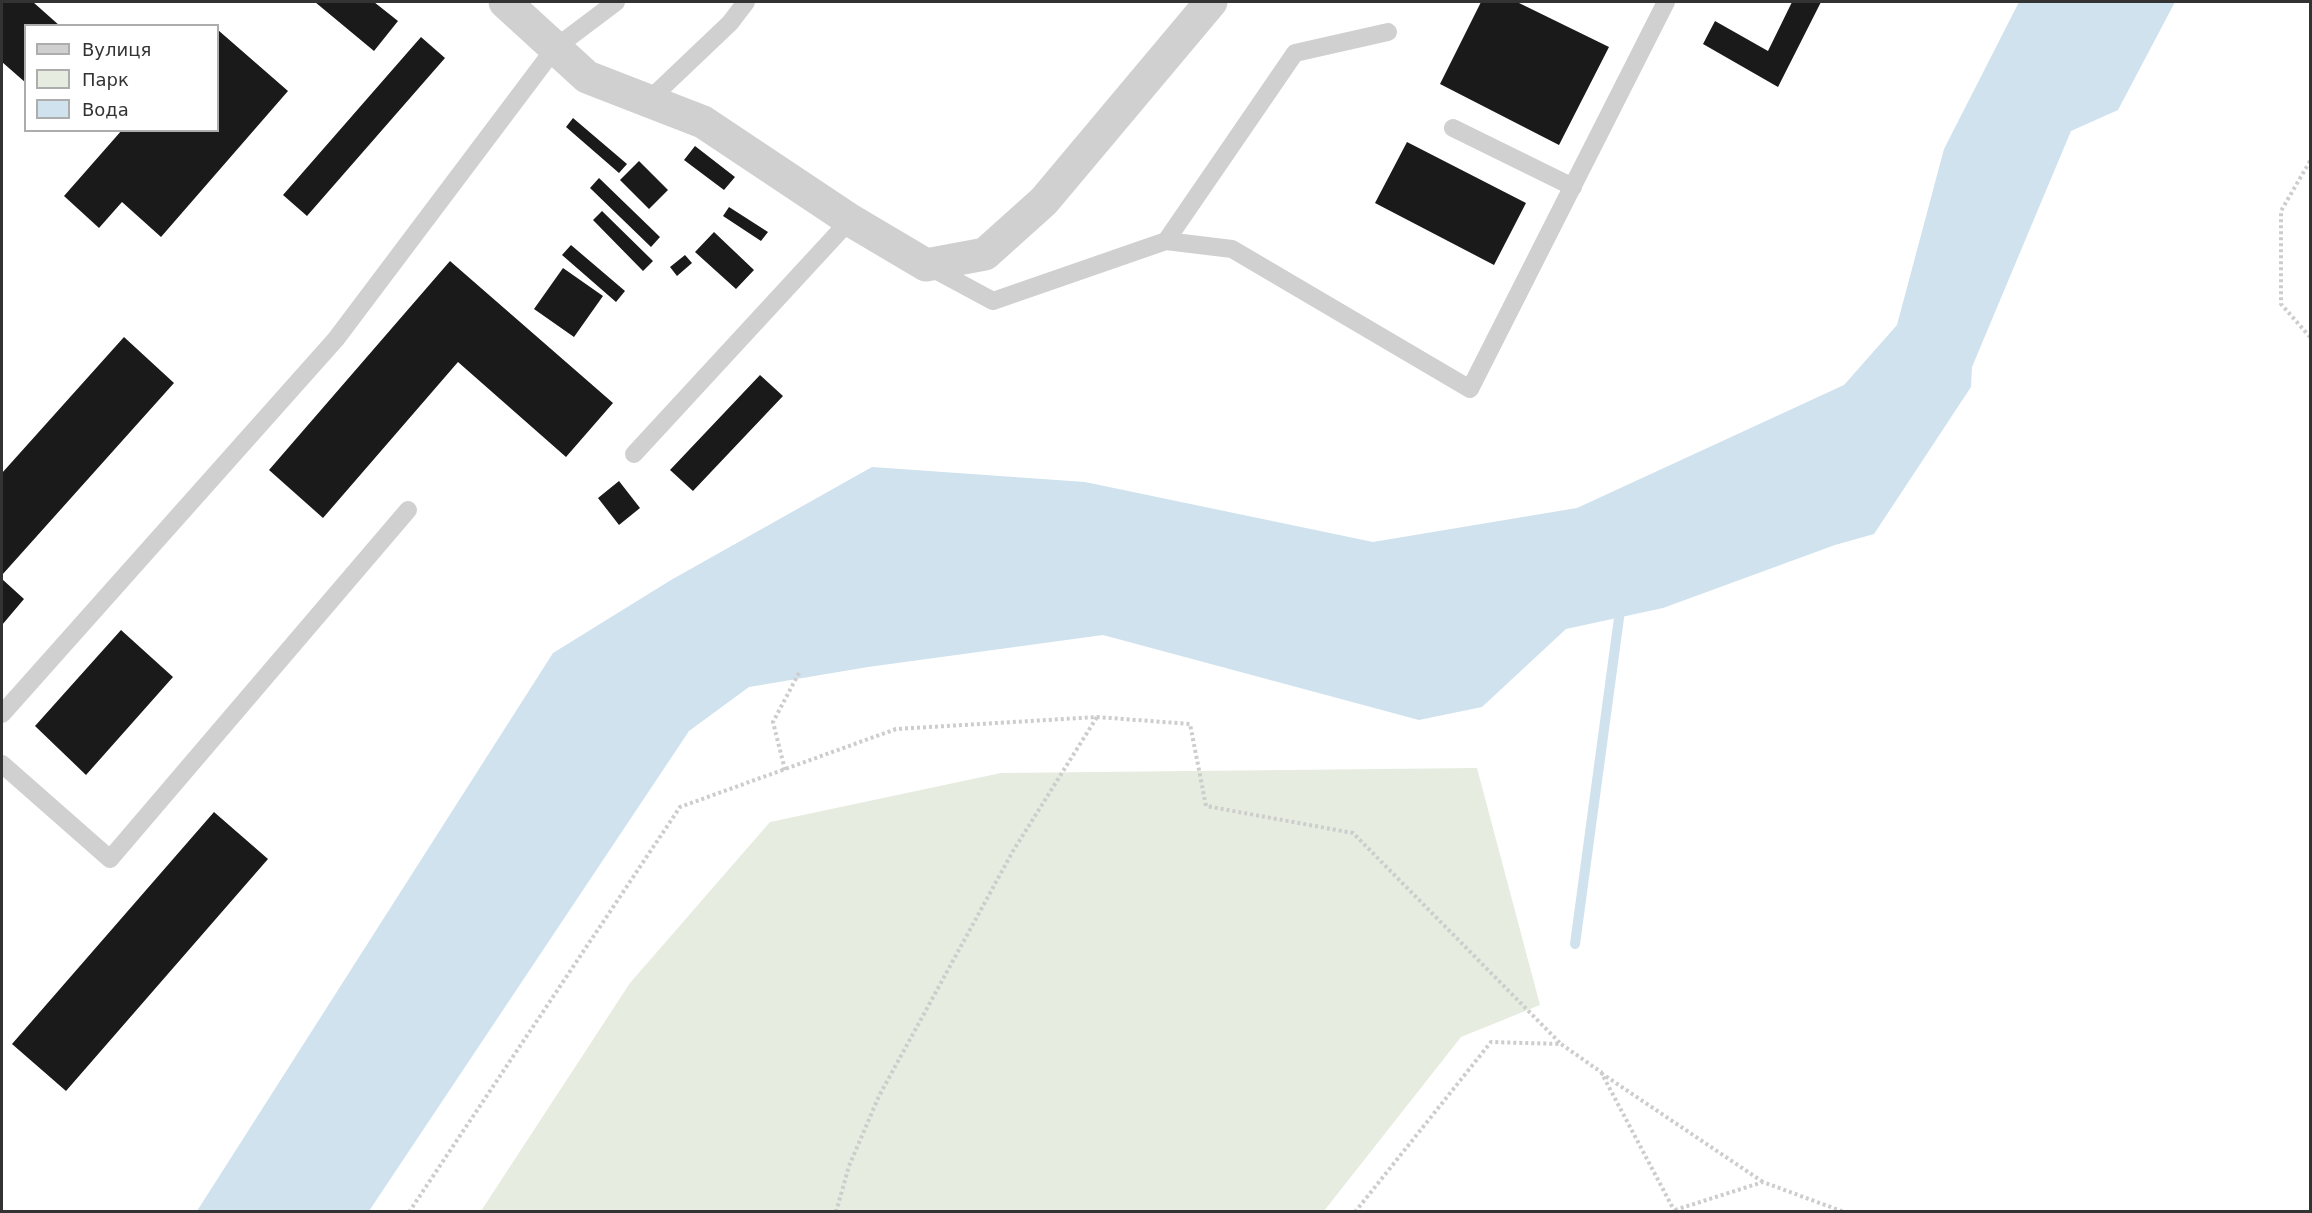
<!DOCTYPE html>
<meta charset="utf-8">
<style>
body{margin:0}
#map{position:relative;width:2312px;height:1213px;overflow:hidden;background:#fff;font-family:"DejaVu Sans",sans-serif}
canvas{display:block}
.frame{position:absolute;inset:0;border:3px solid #333;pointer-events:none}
.legend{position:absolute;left:24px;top:24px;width:195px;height:108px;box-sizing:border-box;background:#fff;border:2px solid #adadad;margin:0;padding:8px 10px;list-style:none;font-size:18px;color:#333}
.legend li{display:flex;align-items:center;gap:12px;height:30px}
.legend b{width:30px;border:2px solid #adadad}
</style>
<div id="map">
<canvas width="2312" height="1213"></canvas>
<div class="frame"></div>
<ul class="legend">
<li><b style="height:8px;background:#d0d0d0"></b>Вулиця</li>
<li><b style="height:16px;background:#e6ecdf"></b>Парк</li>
<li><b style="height:16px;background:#cfe2ee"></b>Вода</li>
</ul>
</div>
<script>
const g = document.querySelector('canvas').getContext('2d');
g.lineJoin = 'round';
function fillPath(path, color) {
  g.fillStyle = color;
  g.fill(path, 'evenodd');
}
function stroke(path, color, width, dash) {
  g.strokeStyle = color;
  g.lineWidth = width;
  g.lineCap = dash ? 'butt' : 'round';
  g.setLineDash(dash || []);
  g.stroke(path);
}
const green = new Path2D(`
 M1477,768L1540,1005L1461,1037L1324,1211H481L630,983L770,822L1001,773Z`);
const water = new Path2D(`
 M2019,2H2175L2118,110L2071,131L1972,367L1971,387L1874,534L1835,545L1663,608L1566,629L1482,707L1419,720L1103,635L868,667L749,687L689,731L369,1211H197L553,653L671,580L872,467L1085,482L1373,542L1577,508L1844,385L1897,325L1944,149Z`);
const stream = new Path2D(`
 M1575,944L1621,603`);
const building = new Path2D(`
 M2,2H33L60,26H26V83L2,62Z
 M315,2H374L398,21L374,51Z
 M1481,2H1517L1609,47L1559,145L1440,84Z
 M1792,2H1821L1778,87L1703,44L1715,21L1768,51Z
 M218,30L288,91L161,237L122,202L99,228L64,196L122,130H218Z
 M421,37L445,58L307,216L283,195Z
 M573,118L627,164L619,173L566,127Z
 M1407,142L1526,203L1494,265L1375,203Z
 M695,146L735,177L724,190L684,160Z
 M639,161L668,190L649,209L620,180Z
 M599,178L660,237L651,247L590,188Z
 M729,207L768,232L761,241L723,216Z
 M602,211L653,261L643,271L593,220Z
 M714,232L754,270L736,289L695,252Z
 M571,245L625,291L616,302L562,255Z
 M685,255L692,263L677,276L670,267Z
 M450,261L613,403L566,457L458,362L323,518L269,470Z
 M563,268L603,296L574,337L534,309Z
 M124,337L174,383L2,575V473Z
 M760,375L783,396L693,491L670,470Z
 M619,481L640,508L619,525L598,498Z
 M2,579L24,599L2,625Z
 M121,630L173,677L86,775L35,726Z
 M214,812L268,859L66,1091L12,1044Z`);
const path = new Path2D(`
 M2310,161L2281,211V304L2310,337
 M785,770L773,722L800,671
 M1601,1073L1763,1182
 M1675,1210L1763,1182L1844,1212
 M409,1212L680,807L896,729L1097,717L1190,724L1206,806L1353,833L1561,1044
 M836,1212L849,1166L879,1096L1013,851L1097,717
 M1355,1212L1491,1042L1561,1044L1601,1072L1675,1212`);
const service = new Path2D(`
 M648,101L730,23L746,2
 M1453,128L1573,187
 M1166,241L1295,53L1388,32
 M928,266L993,301L1166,241L1232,249L1470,389L1666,2
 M634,454L850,220
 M2,714L336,339L555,48L616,2
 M2,764L110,859L408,510`);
const minor = new Path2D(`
 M505,2L587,77L703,122L850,220L926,265L985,254L1044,201L1211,2`);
fillPath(green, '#e6ecdf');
fillPath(water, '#cfe2ee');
stroke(stream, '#cfe2ee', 10);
fillPath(building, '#1a1a1a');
stroke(path, '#cdcdcd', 4, [3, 3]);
stroke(service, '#d0d0d0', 18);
stroke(minor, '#d0d0d0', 33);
</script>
